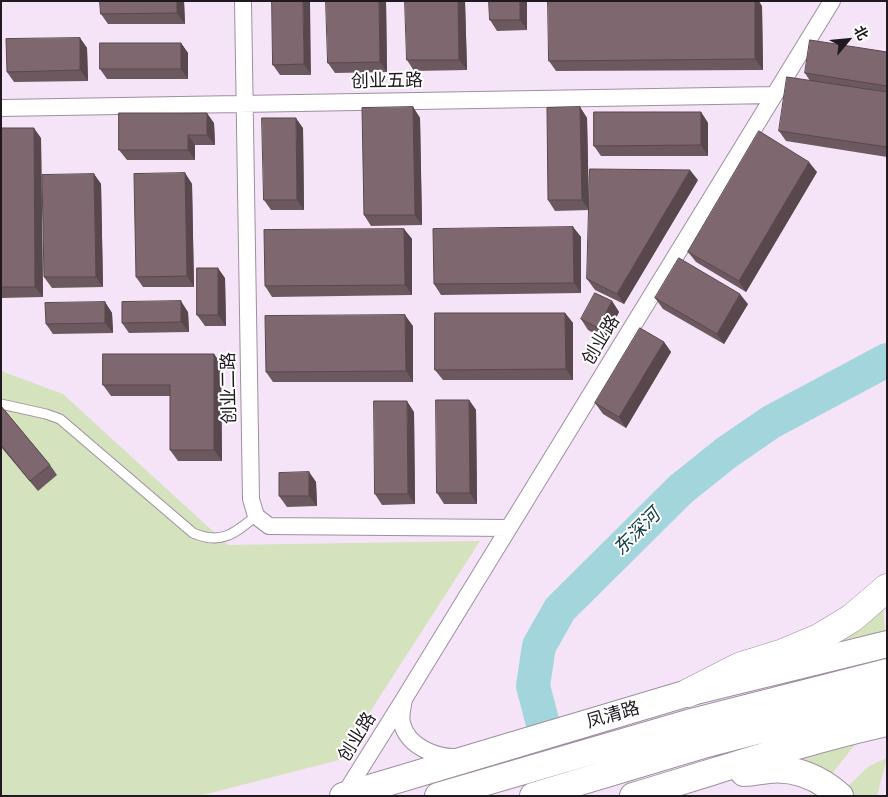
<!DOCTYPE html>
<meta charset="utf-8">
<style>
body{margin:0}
#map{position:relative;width:888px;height:797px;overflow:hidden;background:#f5e4f7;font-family:"Public Sans","Noto Sans SC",sans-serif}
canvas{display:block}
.frame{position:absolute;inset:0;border:2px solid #201a20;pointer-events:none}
.north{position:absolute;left:823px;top:15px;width:50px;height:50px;-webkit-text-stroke:4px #fff;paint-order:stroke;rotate:62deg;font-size:14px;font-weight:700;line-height:20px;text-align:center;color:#201a20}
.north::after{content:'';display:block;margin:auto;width:18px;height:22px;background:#201a20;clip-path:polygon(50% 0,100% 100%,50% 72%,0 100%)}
</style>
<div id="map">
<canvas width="888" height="797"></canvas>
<div class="frame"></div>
<div class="north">北</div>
</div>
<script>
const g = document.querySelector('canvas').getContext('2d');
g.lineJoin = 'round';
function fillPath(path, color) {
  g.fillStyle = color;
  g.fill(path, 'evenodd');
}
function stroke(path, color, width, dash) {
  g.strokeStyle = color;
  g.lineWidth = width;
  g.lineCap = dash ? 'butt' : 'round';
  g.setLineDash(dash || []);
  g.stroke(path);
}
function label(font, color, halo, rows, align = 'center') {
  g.font = font + ' "Public Sans","Noto Sans SC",sans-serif';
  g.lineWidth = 4;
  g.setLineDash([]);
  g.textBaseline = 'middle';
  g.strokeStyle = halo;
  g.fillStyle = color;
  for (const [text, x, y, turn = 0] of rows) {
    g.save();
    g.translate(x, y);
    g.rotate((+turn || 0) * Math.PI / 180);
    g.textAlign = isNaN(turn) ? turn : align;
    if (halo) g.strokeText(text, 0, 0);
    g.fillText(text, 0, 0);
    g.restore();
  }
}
const green = new Path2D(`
 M1,371L63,394L228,545L480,541L339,760L199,796H1Z
 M883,603L885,631L830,644Z
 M858,741L830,776L791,758Z
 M887,758L877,796H852L845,789L869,766Z`);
const river = new Path2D(`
 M554,766L533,686L539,646L560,609L681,489L726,453L771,422L887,360`);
const lane = new Path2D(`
 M1,404L46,414L60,419L193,533C221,545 234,534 256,516`);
const street = new Path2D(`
 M243,1L251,499L256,516L269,526L509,528
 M1,108L774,95
 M404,699L832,1
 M344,795L404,699C403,707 400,716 402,723C407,746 436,758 457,757`);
const primary = new Path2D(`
 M744,773C752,773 760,771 768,770C795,767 820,778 840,796
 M343,796L688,693L887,644
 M438,796L695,721L887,672
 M533,796L703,745L887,697
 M633,796C718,771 801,742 887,723`);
const highway = new Path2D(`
 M688,693L741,666L783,653L819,638L852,618L887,588`);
const wall = new Path2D(`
 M1,1H36L1,2Z
 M100,1H184L185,24H108L101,14Z
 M272,1L311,75H280L273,65Z
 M386,1L387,72L335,73L328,63Z
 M465,1L467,70L414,71L407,60Z
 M489,1H527V30L497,31L490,20Z
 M762,6L763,70L556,71L549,61Z
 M80,38L87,48L88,81L14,82L7,72Z
 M181,43L188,53V79H107L100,69Z
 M887,52V157L786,141L779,131L810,81L805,73Z
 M413,107L420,118L422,225L371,226L364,215Z
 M580,107L587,118L589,210L555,211L548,200Z
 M701,112L708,123V156H601L594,146Z
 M214,123L215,145H195V160H127L119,150Z
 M1,128L41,138L43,297L1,298Z
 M303,128L304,210H271L264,200Z
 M817,172L746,292L696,262L688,252Z
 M185,173L192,184L194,287H143L136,277Z
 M94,174L101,184L103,287L52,288L44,277Z
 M698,180L624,304L595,290L587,279Z
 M573,227L581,237V293L441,295L434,284Z
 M404,229L412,239V295L272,297L265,286Z
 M225,278L226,326H205L197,315Z
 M655,298L748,304L724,344L663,309Z
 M612,301L619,312L605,339L588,330L581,319Z
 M105,302L112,313L113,333L53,334L46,324Z
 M188,312L189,332L129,333L122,323Z
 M565,313L573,323V380H443L435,370Z
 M413,326V382H273L266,372Z
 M664,342L671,352L626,428L603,414L595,403Z
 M214,354L221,364L222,461H178L170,450V396H111L103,385Z
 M469,400L476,410L477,504H444L437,493Z
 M1,406L50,465L57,475L38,491L1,447Z
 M414,412L415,504L382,505L375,494Z
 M309,472L316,482L317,506L287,507L279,496Z`);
const shadedWall = new Path2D(`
 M177,1H184L185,24L177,13Z
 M303,1H310L311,75L304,64Z
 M379,1H386L387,72L380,62Z
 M458,1H465L467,70L459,60Z
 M520,1H527V30L520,20Z
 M755,1H759L762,6L763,70L755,59Z
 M80,38L87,48L88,81L80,70Z
 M181,43L188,53V79L181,69Z
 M413,107L420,118L422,225L415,215Z
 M580,107L587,118L589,210L582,200Z
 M701,112L708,123V156L701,145Z
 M207,113L214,123L215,145L207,135Z
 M296,118L303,128L304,210L297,200Z
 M34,128L41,138L43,297L35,287Z
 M188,135L195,145V160L188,150Z
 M809,162L817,172L746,292L739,281Z
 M690,170L698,180L624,304L617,294Z
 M185,173L192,184L194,287L187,276Z
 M94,174L101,184L103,287L96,277Z
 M573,227L581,237V293L574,283Z
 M404,229L412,239V295L405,285Z
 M218,268L225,278L226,326L218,315Z
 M740,294L748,304L724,344L717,334Z
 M181,301L188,312L189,332L181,322Z
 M612,301L619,312L605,339L598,328Z
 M105,302L112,313L113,333L105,323Z
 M565,313L573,323V380L566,369Z
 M405,315L413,326V382L406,371Z
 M664,342L671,352L626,428L619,417Z
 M214,354L221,364L222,461L214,450Z
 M469,400L476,410L477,504L470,493Z
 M407,401L414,412L415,504L408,494Z
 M309,472L316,482L317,506L309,496Z`);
const building = new Path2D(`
 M100,1H177V13L101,14Z
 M272,1H303L304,64L273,65Z
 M326,1H379L380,62L328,63Z
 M405,1H458L459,60H407Z
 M489,1H520V20H490Z
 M548,1H755V59L549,61Z
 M80,38V70L7,72L6,39Z
 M810,40L887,52V86L805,73Z
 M100,43H181V69H100Z
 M787,77L887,92V147L779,131Z
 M413,107L415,215H364L362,108Z
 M580,107L582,200H548L547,108Z
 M594,112H701V145L594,146Z
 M119,113H207V135H188V150H119Z
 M262,118H296L297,200H264Z
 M1,128H34L35,287H1Z
 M759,131L809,162L739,281L688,252Z
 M590,169L690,170L617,294L587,279Z
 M185,173L187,276L136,277L134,174Z
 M94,174L96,277H44L42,175Z
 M573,227L574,283L434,284L433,229Z
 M404,229L405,285L265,286L264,230Z
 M679,258L740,294L717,334L655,298Z
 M197,268H218V315H197Z
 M595,293L612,301L598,328L581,319Z
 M181,301V322L122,323V302Z
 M105,302V323L46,324L45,303Z
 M435,313H565L566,369L435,370Z
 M405,315L406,371L266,372L265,316Z
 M640,328L664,342L619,417L595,403Z
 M103,354H214V450H170V385H103Z
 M436,400H469L470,493H437Z
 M374,401H407L408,494H375Z
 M1,406L50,465L30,481L1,445Z
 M309,472V496H279V473Z`);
const streetNames = [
 ["创业五路",387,81,-1],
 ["创业路",601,340,-59],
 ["创业二路",229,388,-91],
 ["凤清路",613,715,-16],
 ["创业路",357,737,-58]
];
const waterNames = [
 ["东深河",637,532,-45]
];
fillPath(green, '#d5e2be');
stroke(river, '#a3d6dc', 34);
stroke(lane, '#9e8fa0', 11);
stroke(street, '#9e8fa0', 18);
stroke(primary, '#9e8fa0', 28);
stroke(highway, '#9e8fa0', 29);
stroke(lane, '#fff', 9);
stroke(street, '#fff', 16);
stroke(primary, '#fff', 26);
stroke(highway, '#fff', 28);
fillPath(wall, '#6c595f');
fillPath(shadedWall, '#58484d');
fillPath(building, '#7e676e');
stroke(building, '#58484d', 1);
label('18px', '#201a20', '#fff', streetNames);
label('italic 19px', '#114045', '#fff', waterNames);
</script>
